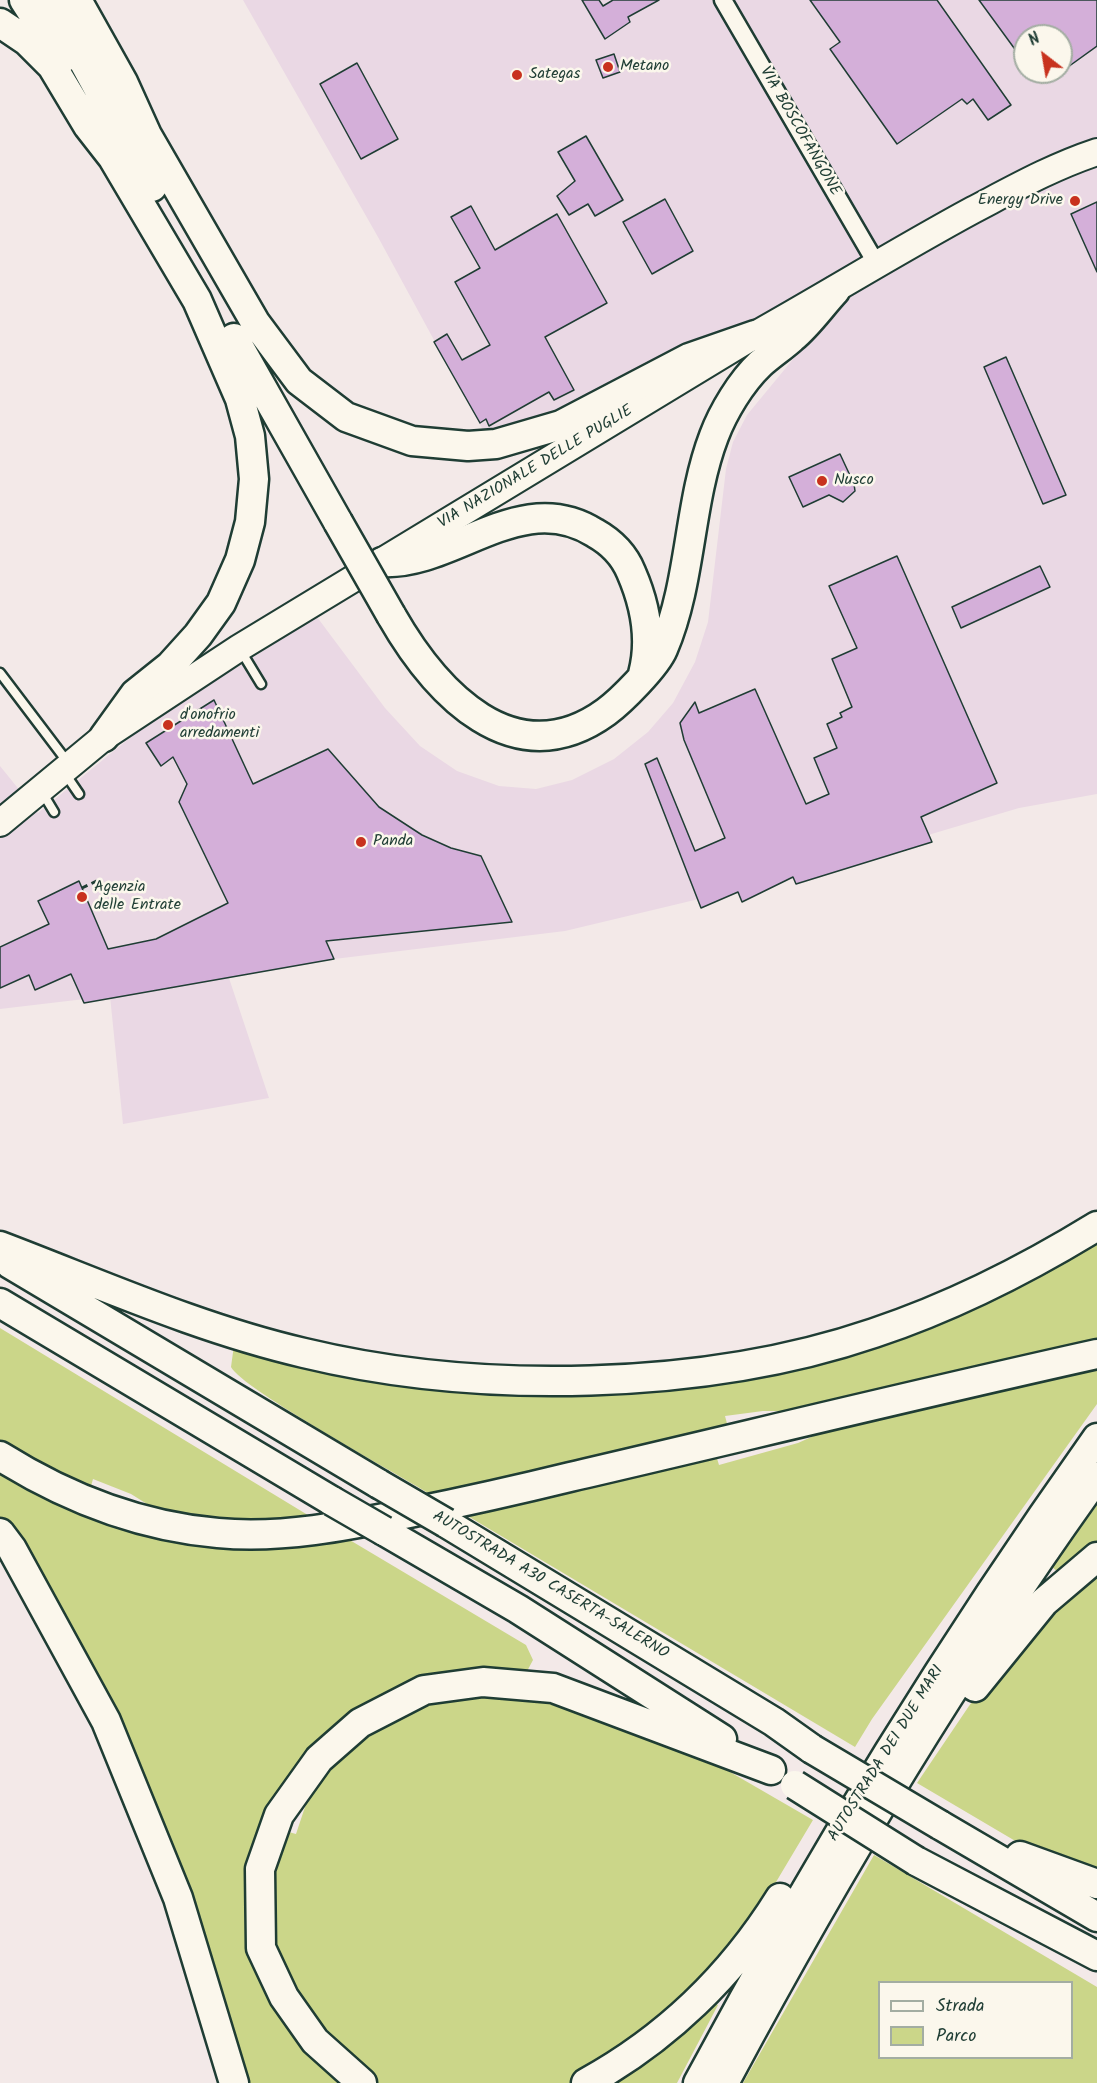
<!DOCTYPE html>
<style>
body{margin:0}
#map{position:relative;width:1097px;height:2083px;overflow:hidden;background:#f3e9e8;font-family:Kalam,sans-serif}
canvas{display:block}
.legend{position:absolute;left:878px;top:1981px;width:195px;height:78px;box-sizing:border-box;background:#fbf7ec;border:2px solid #a3ada2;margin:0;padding:8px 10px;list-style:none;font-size:18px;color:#1f3d34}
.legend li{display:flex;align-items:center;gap:12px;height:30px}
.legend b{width:30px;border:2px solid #a3ada2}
.north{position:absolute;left:1013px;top:24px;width:60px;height:60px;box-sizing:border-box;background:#fbf7ec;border:2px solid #a3ada2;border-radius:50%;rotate:329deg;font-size:16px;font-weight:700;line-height:24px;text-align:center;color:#1f3d34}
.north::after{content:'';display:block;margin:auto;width:21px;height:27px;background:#c8321e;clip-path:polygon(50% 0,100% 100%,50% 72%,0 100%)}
</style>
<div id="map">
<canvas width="1097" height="2083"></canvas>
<ul class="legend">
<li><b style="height:8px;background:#fbf7ec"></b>Strada</li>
<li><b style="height:16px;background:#cbd689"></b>Parco</li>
</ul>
<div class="north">N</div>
</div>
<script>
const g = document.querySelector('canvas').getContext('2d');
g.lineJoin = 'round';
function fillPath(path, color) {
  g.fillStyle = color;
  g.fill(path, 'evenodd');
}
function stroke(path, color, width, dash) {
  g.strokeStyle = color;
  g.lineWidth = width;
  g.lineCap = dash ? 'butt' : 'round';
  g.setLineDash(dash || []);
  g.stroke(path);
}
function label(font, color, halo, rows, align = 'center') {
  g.font = font + ' Kalam,sans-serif';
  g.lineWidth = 5;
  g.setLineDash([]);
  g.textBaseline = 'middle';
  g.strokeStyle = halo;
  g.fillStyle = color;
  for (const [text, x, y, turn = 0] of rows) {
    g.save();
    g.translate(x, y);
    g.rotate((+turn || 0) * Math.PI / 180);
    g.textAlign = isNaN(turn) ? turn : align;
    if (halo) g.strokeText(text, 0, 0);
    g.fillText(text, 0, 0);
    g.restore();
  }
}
const built = new Path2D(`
 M243,0H1097V794L1019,808L770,882L565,931L227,972L269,1098L123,1124L110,996L0,1009V766L38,813L148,723L317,617L385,708L420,746L457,771L499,786L536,789L572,780L614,759L648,732L673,703L695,662L708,622L726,469L733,442L747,415L794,358L753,323L522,428L484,432L378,237ZM1025,36H1061V72H1025Z`);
const green = new Path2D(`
 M1097,1236V1344L807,1411H763L725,1416L729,1431L435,1497C403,1477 242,1389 231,1367L234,1345L375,1377L739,1375Z
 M0,1328L316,1520L237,1525L163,1514L131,1494L93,1479L89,1493L0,1445Z
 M1097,1368V1404L872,1719L855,1747L466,1515L715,1452L719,1465L798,1443L838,1425Z
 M0,1467L65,1502L343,1536L526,1645L533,1660L525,1675L358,1710L306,1751L275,1799L271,2003C288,2035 312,2060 340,2083H236L178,1892L0,1529Z
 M1097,1505V1543L1059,1573L1052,1567Z
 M1097,1560V1877L1034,1852L917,1783L969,1706L1035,1617Z
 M521,1691L661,1732L813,1820L748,1929L707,1981L577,2083H373L286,1993L267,1917L281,1830L296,1834L315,1777L402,1707Z
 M874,1855L1097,1987V2083H743ZM880,1982H1072V2058H880Z
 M709,2000L718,2005L677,2083H606Z`);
const building = new Path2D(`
 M582,0H599L603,6L613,0H659L628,17L630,22L605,39Z
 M810,0H937L1011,105L988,120L973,99L967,104L962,99L897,144L830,49L840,42Z
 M979,0H1097V46L1061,72V36H1025V63Z
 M614,54L620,72L603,78L596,60Z
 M357,63L398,139L361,159L320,84Z
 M586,136L623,200L595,216L588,204L569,215L557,196L575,181L558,152Z
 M665,199L693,251L652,274L623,222Z
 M1097,202V272L1071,214Z
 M471,206L495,250L557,214L607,303L545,337L574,390L554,400L549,392L489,426L486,419L480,423L434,342L447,334L462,360L490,345L455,282L480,268L451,217Z
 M1006,357L1066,495L1043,504L984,367Z
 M840,454L854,484L855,491L843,502L829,495L803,507L789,477Z
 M897,556L997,783L921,817L932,842L796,884L793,877L742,902L738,892L701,908L645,764L657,758L695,851L725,838L684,740L680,723L695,702L699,713L755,689L806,804L829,794L814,758L837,748L827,724L842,717L840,713L852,707L832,659L857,648L829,586Z
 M1040,566L1050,587L961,628L952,607Z
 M214,700L253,784L328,749L379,807L422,835L451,848L481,856L512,922L326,941L334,959L84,1003L71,974L35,990L29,975L0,988V947L49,924L38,901L79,881L108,949L156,939L228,903L179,802L187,784L173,757L161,766L146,743Z`);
const path = new Path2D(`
 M82,888L101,879`);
const lane = new Path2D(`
 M241,651L261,684
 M0,673L69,764
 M64,772L79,794
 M42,792L54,812`);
const street = new Path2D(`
 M723,0L876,263`);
const primary = new Path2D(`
 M0,823L104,737L239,648L755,335C828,294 899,250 973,210C1015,188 1052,167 1097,152`);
const highway = new Path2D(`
 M24,0L62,59
 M50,0L152,187
 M77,0L123,82L147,135L255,322L299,381L346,417L412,441L468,446L496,444L561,425L689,358L755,335
 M0,23L27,41L52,66L88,126L113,158L197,300L240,399L250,436L254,479L250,522L240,560L221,603L198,635L170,666L135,694L104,737
 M234,338L338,522
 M382,562C454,566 521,486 595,533C611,542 624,555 631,572C645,604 652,640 643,674
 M391,615C435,692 514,779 606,712C621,701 656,666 663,649C692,581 688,504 714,436C723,412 741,382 760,364C770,355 782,347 792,338C808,325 821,306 835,291
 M0,1246C100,1284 200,1329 304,1353C478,1395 704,1391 874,1333C952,1307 1027,1269 1097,1226
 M10,1264L379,1484
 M0,1303L332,1501
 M0,1456C67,1498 138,1526 218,1533C282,1539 346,1526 409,1513C463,1502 517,1490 570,1477C746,1436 921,1393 1097,1354
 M446,1523L774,1722L812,1749
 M384,1531L518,1609L722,1739
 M0,1533L12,1549L106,1721L178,1898L234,2083
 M975,1687L1044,1602L1097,1557
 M940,1825L1097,1917
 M1020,1856L1097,1884
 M916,1861L1097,1956
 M362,2083L315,2041L284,1997L261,1948L260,1869L279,1815L319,1759L360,1723L424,1690L483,1682L553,1688L771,1770
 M586,2083C666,2039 732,1975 780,1898
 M698,2083C818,1859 950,1645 1097,1438
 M724,2083C836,1873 958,1670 1097,1477`);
const highwayBridge = new Path2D(`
 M338,522L391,615
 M379,1484L446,1523
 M332,1501L384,1531
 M812,1749L940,1825
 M795,1785L916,1861`);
const markers = [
 [608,67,6,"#c8321e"],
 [517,75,6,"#c8321e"],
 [1075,201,6,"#c8321e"],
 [822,481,6,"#c8321e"],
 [168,725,6,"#c8321e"],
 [361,842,6,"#c8321e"],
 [82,897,6,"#c8321e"]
];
const poiNames = [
 ["Metano",620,67],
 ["Sategas",529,75],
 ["Energy Drive",1063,201,"right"],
 ["Nusco",834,481],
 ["d'onofrio",180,716],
 ["arredamenti",180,734],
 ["Panda",373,842],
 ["Agenzia",94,888],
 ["delle Entrate",94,906]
];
const streetNames = [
 ["VIA BOSCOFANGONE",799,132,60],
 ["VIA NAZIONALE DELLE PUGLIE",536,468,-31],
 ["AUTOSTRADA A30 CASERTA-SALERNO",550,1586,31],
 ["AUTOSTRADA DEI DUE MARI",887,1754,-58]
];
fillPath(built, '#ead8e4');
fillPath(green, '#cbd689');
fillPath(building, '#d4afd9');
stroke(building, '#1f3d34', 1.5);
stroke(lane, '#1f3d34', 13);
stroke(street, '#1f3d34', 21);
stroke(primary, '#1f3d34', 30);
stroke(highway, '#1f3d34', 33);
stroke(path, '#1f3d34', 3, [6, 4.5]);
stroke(lane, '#fbf7ec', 8);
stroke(street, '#fbf7ec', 16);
stroke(primary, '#fbf7ec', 26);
stroke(highway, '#fbf7ec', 28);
stroke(highwayBridge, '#1f3d34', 33, []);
stroke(highwayBridge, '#fbf7ec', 28);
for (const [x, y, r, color] of markers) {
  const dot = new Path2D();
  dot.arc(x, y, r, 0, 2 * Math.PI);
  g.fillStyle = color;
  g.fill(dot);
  stroke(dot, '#fbf7ec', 2);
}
label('16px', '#1f3d34', '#fbf7ec', poiNames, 'left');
label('16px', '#1f3d34', '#fbf7ec', streetNames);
</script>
